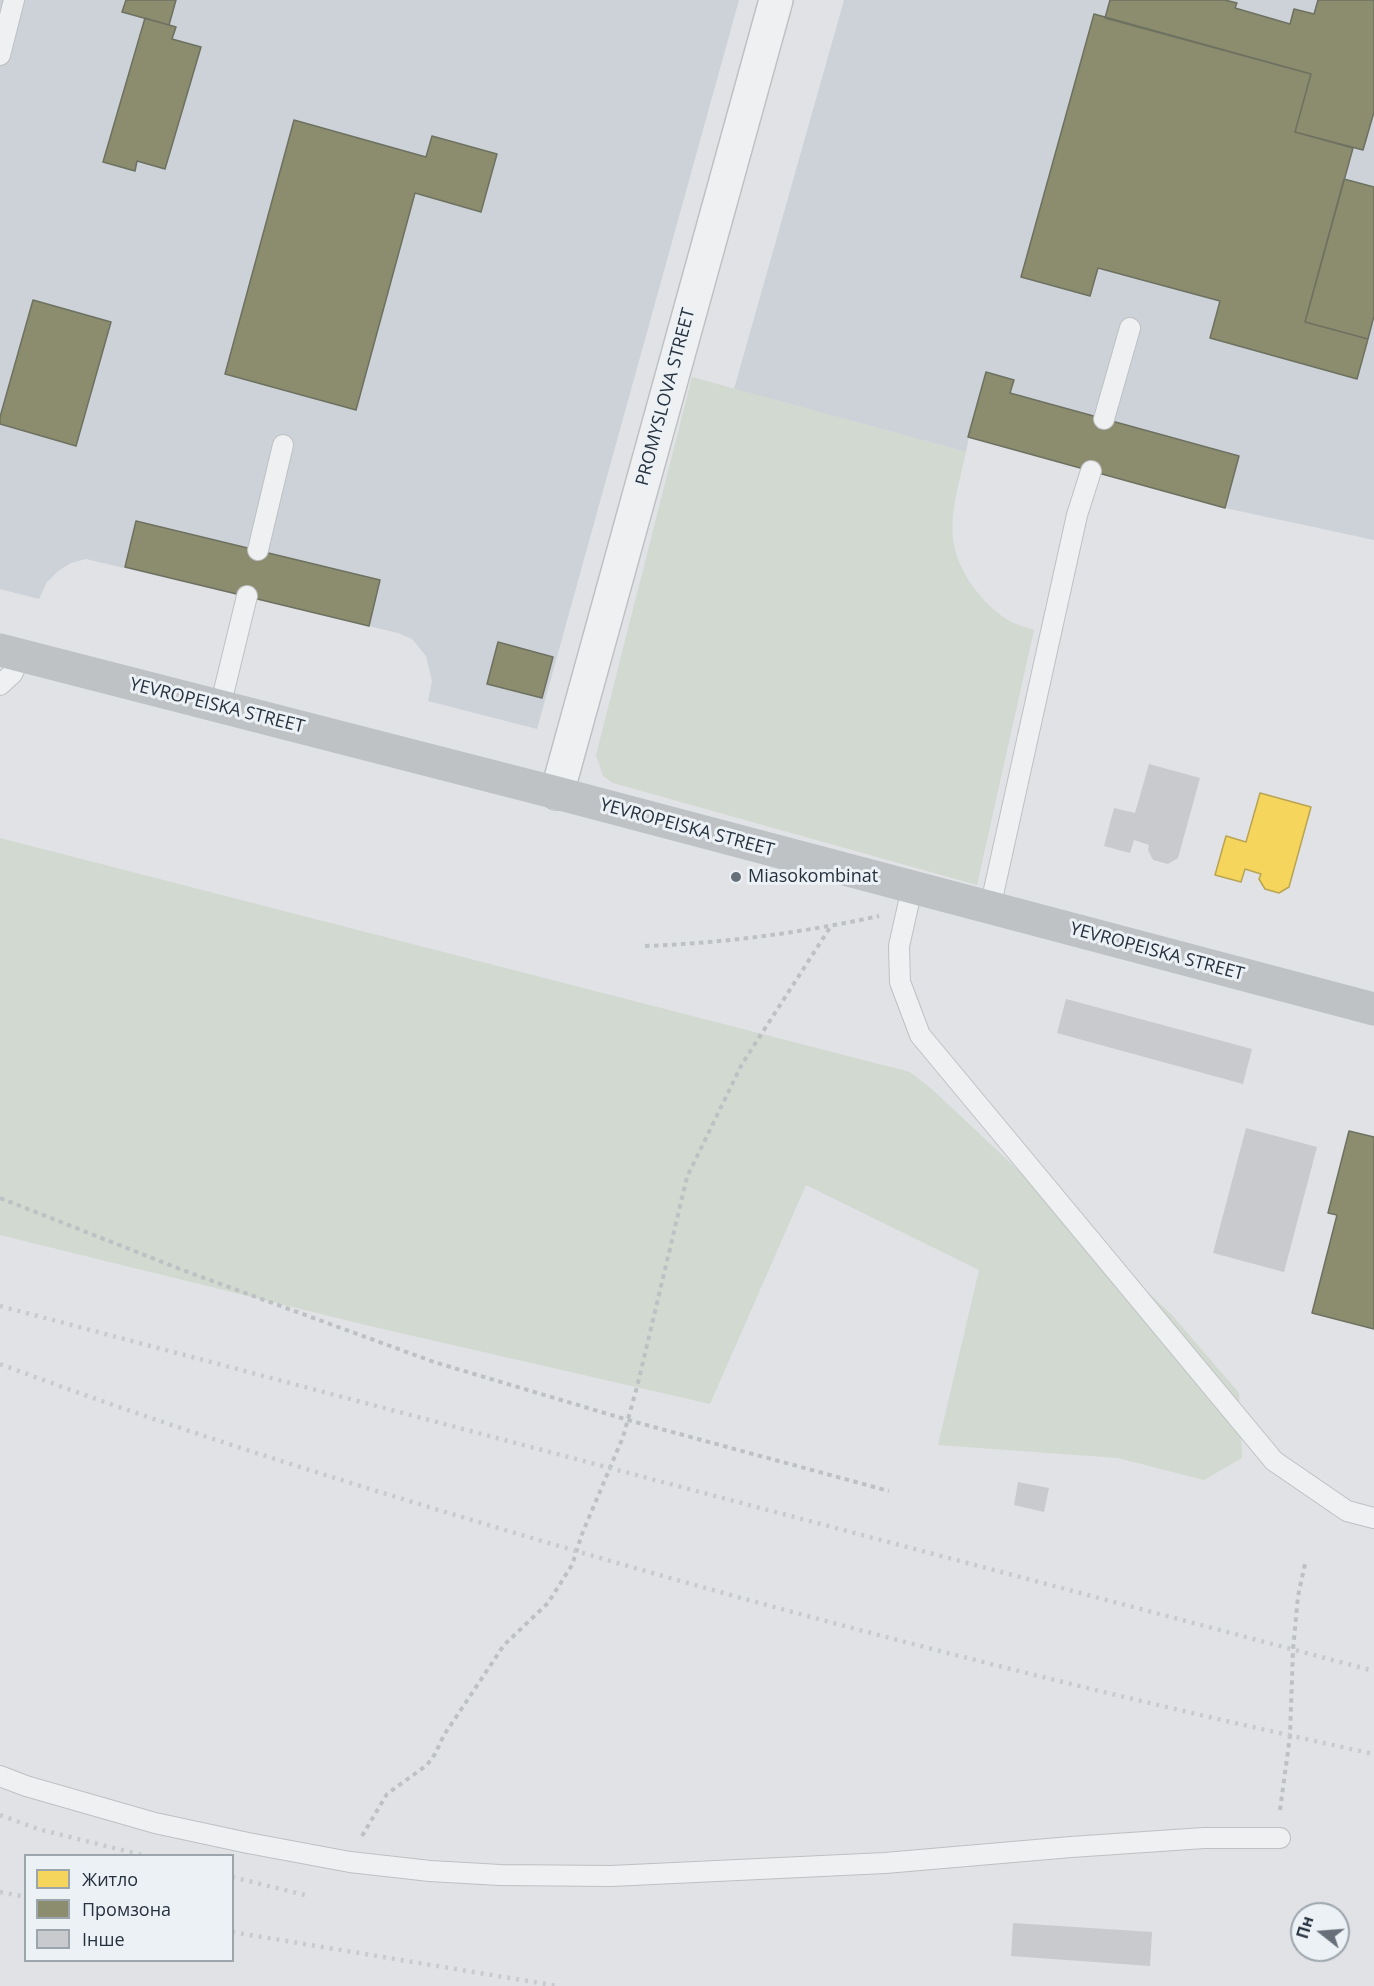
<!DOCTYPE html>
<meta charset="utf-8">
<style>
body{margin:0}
#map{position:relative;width:1374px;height:1986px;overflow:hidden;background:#e0e2e5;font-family:"Open Sans",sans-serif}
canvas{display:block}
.legend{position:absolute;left:24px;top:1854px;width:210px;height:108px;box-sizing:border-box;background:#ecf1f5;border:2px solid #9da5ac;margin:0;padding:8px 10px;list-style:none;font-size:18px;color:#26323f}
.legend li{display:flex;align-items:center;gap:12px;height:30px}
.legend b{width:30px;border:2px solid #9da5ac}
.north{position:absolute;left:1290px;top:1902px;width:60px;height:60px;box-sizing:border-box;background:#ecf1f5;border:2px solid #9da5ac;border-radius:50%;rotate:287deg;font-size:16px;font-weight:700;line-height:24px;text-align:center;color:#26323f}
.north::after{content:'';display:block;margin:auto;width:21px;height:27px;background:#677079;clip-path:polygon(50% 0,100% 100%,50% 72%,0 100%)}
</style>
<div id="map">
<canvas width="1374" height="1986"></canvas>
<ul class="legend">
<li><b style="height:16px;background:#f6d55c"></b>Житло</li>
<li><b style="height:16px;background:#8c8c6e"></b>Промзона</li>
<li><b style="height:16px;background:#c8cacd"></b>Інше</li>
</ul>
<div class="north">Пн</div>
</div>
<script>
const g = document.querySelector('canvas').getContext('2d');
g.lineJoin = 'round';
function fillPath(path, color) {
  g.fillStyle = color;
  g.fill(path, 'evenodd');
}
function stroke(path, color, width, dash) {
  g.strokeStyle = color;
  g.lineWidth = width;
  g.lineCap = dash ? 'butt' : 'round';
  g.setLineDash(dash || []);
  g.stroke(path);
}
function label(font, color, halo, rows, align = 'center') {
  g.font = font + ' "Open Sans",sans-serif';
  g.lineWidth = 6;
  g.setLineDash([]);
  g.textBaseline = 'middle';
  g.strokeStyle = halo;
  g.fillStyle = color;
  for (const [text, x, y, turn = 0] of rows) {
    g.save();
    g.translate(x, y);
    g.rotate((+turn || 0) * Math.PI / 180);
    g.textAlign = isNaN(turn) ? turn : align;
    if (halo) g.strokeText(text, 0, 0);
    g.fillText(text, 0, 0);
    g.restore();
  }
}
const built = new Path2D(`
 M0,0H739L537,729L428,701L432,681L426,656L412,639L398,633L86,559L71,563L58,571L47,582L39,599L0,589Z
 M844,0H1374V540L1225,508L969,437L966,452L734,389Z`);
const green = new Path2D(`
 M692,377L966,452C960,480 950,510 953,539C957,571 981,603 1008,620C1016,625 1026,627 1034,630L977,885L613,783L603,776L596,755Z
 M0,838L910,1072L934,1091L1172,1315L1239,1393L1242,1458L1204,1480L1118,1458L938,1445L979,1270L806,1185L710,1404L370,1326L0,1235Z`);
const homes = new Path2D(`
 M1260,793L1311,807L1289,887L1279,893L1265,889L1259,879L1261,874L1245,869L1241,882L1215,875L1226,836L1246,842Z`);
const industry = new Path2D(`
 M126,0H176L169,25L122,12Z
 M1110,0H1225L1237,3L1235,8L1290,24L1294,9L1314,14L1318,0H1374V112L1363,150L1295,132L1311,74L1105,18Z
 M1094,14L1311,74L1295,132L1353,148L1305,322L1368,339L1357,379L1210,338L1220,301L1098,268L1090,296L1021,277Z
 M145,18L176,27L172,39L201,47L165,169L137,161L135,171L103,162Z
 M294,120L426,157L432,136L497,154L481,212L415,193L356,410L225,374Z
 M1344,179L1374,187V316L1368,339L1305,322Z
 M33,300L111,322L76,446L0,424V417Z
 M986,372L1014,380L1010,393L1239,456L1225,508L968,437Z
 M136,521L380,580L369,626L125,567Z
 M498,642L553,657L542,698L487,684Z
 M1349,1131L1374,1137V1329L1312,1313L1337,1215L1328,1213Z`);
const building = new Path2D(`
 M1149,764L1200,778L1178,858L1168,864L1153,860L1148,850L1149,845L1134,840L1130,853L1104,846L1114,808L1135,813Z
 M1066,999L1252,1049L1243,1084L1057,1033Z
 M1246,1128L1317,1147L1284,1272L1213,1253Z
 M1018,1482L1049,1488L1044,1512L1014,1505Z
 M1013,1923L1152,1932L1150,1966L1011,1956Z`);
const path = new Path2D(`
 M645,946C723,943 801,933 879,916
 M0,1198L185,1271L434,1362L628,1420L889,1491
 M1280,1810L1290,1736L1293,1650L1298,1596L1305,1564
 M362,1836L387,1794L427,1765L435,1754L444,1735L504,1645L548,1603L572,1565L582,1534L623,1437L637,1387L687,1177L742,1064L831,926`);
const service = new Path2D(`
 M0,55L14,0
 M1104,419L1130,328
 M258,550L283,445
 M0,685L12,674L21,656
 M220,707L247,596
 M912,888L899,946L900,982L920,1035L1274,1461L1347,1511L1374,1518
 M990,908L1077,515L1091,471
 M0,1776L26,1786L155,1823L248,1843L350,1862L430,1871L500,1875L611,1876L885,1863L1071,1847L1204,1838H1280`);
const minor = new Path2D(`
 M557,793L776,0`);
const secondary = new Path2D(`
 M0,650L557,793L1374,1009`);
const rail = new Path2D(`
 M0,1306L1374,1671
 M0,1364C173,1429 348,1483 525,1536C805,1619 1088,1692 1374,1754
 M0,1815L38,1829L146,1856
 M232,1877L305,1895
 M0,1892L26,1897
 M232,1932L558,1986`);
const markers = [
 [736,877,6,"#677079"]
];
const streetNames = [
 ["PROMYSLOVA STREET",666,397,-75],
 ["YEVROPEISKA STREET",217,706,14],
 ["YEVROPEISKA STREET",687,828,15],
 ["YEVROPEISKA STREET",1157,952,15]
];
const poiNames = [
 ["Miasokombinat",748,877]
];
fillPath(built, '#cdd2d9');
fillPath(green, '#d1d9d0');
fillPath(homes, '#f6d55c');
stroke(homes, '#b8a453', 1.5);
fillPath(industry, '#8c8c6e');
stroke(industry, '#6d7160', 1.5);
fillPath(building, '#c8cacd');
stroke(service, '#bec0c3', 22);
stroke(minor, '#bec0c3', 36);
stroke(path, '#bec1c4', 4, [4.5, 4.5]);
stroke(service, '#eff0f2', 20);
stroke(minor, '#eff0f2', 33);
stroke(secondary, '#bec2c5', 33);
stroke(rail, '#c8cbcd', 4.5, [3, 6]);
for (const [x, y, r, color] of markers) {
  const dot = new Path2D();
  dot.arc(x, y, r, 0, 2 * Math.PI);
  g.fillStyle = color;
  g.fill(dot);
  stroke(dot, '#ecf1f5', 2);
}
label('18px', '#26323f', '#ecf1f5', streetNames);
label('18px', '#26323f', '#ecf1f5', poiNames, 'left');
</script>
